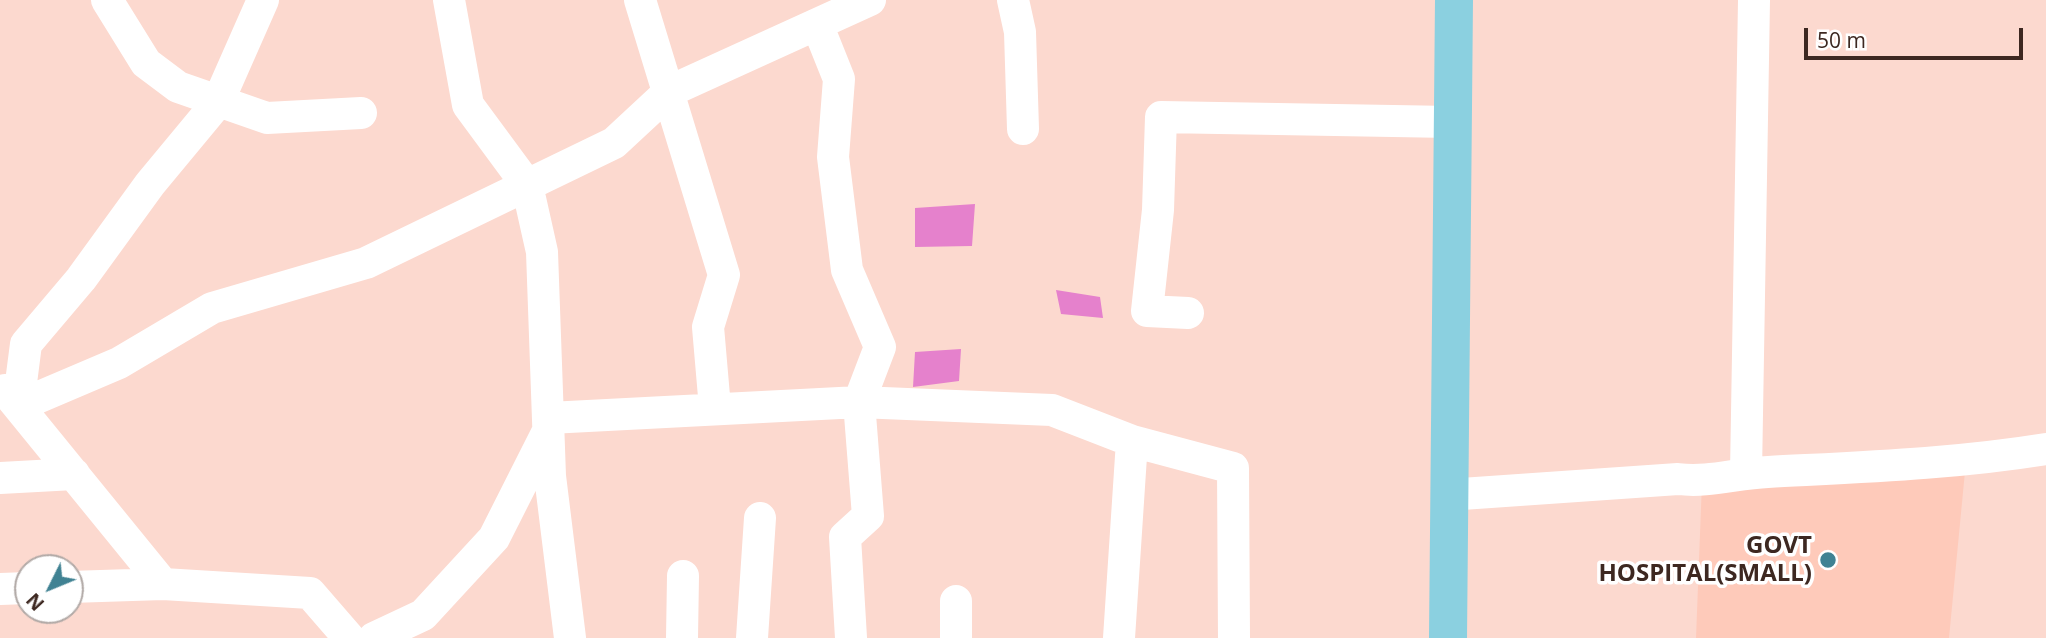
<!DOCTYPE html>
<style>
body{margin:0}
#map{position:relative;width:2046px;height:638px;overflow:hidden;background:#fcd9cf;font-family:"Open Sans",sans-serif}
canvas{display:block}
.north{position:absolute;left:14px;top:554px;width:70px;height:70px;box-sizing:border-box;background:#fff;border:2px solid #b1a9a6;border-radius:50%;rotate:227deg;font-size:19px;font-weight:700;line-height:28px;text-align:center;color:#3d2821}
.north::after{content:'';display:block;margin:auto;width:24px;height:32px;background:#408293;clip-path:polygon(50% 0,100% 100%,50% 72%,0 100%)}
.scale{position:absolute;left:1804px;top:28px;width:219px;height:32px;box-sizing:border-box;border:4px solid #3d2821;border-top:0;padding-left:9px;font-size:21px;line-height:24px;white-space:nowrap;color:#3d2821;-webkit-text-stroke:5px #fff;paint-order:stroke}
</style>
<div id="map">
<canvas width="2046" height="638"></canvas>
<div class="north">N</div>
<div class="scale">50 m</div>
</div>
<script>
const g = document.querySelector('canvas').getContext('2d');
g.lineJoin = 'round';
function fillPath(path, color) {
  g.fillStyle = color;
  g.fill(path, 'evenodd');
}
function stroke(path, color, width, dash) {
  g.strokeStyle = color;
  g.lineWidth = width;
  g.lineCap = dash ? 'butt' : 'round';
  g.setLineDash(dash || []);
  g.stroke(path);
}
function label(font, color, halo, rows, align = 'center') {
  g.font = font + ' "Open Sans",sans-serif';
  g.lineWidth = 7;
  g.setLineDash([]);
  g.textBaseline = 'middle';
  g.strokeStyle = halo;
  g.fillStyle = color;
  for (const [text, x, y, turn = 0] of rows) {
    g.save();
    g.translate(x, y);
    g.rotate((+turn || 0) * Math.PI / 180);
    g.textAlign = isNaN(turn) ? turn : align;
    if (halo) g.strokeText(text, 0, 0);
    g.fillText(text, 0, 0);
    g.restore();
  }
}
const built = new Path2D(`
 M1966,461L1949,638H1696L1702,482Z`);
const building = new Path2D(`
 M975,204L972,246L915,247V208Z
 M1056,290L1100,297L1103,318L1061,314Z
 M961,349L959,381L913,387L915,352Z`);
const minor = new Path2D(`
 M107,0L146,63L178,87L267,118L361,113
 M449,0L468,105L527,185L542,252L550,476L570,638
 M640,0L724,275L708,327L715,408
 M1013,0L1020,32L1023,129
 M1188,313L1147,311L1158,210L1161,117L1451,122
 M5,390L163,584L310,593L349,638
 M18,406L119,363L212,308L366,263L614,143L670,91L870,0
 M18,406L26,344L81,279L150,184L218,102L263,0
 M549,418L859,402L880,347L847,270L833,157L839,79L817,24
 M1746,473L1754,0
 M0,478L74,474
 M1447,495L1678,479C1709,483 1737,473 1768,472C1862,467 1953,464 2046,449
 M70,587L163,584
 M0,589L28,588
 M374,638L423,615L494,538L547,433
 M682,638L683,576
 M752,638L760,518
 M851,638L845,537L868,516L859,402L1052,410L1132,441L1233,468L1234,638
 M956,638V601
 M1119,638L1132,441`);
const major = new Path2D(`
 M1448,638L1454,0`);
const markers = [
 [1828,560,9,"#408293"]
];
const poiNames = [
 ["GOVT",1812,546],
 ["HOSPITAL(SMALL)",1812,574]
];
fillPath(built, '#fecaba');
fillPath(building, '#e581cc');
stroke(minor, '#fff', 32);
stroke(major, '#8bd0e0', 38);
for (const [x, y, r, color] of markers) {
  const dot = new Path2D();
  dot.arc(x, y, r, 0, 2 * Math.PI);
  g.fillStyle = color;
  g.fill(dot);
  stroke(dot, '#fff', 2.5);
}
label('bold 24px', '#3d2821', '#fff', poiNames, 'right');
</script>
